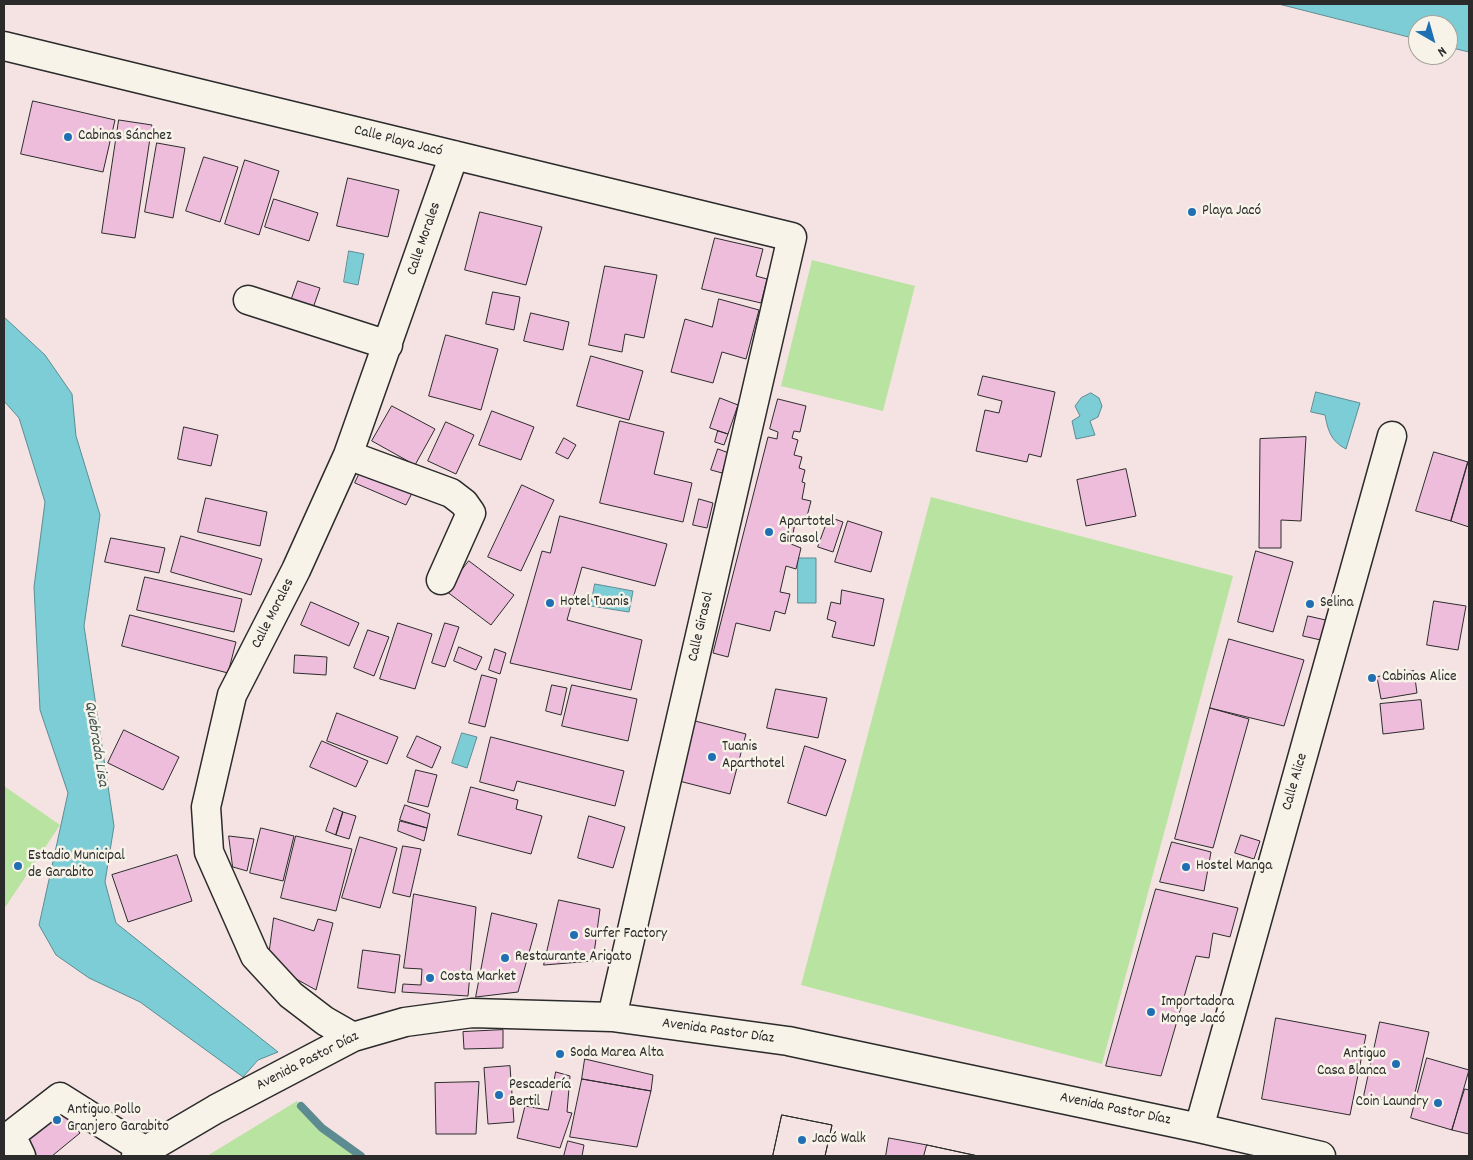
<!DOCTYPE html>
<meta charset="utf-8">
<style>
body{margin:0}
#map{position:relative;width:1473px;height:1160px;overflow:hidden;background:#f5e3e4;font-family:Dekko,sans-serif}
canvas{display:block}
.frame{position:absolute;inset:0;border:5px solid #2b2b2b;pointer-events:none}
.north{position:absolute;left:1408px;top:15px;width:50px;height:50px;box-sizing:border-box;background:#f7f3e8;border:1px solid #a5a39c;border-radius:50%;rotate:142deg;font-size:14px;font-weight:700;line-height:20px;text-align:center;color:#2b2b2b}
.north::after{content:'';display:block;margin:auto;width:18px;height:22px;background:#1f6fb2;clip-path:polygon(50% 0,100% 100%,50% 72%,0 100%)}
</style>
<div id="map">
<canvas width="1473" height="1160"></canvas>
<div class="frame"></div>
<div class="north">N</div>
</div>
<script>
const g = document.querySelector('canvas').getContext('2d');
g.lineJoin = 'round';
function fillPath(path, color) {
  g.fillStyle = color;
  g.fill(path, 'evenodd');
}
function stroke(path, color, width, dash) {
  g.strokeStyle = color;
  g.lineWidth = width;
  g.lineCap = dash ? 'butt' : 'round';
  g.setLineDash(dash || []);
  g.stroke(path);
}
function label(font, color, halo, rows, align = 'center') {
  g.font = font + ' Dekko,sans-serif';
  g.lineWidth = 5;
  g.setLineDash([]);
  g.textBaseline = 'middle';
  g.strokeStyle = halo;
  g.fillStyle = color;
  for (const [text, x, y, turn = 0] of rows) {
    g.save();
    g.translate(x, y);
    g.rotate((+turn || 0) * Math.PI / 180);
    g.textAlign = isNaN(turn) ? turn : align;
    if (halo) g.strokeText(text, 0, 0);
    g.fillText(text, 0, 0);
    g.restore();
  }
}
const green = new Path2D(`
 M812,260L915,286L883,411L781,386Z
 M931,497L1233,576L1102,1064L801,985Z
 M4,786L60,825L4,909Z
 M297,1101L322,1128L359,1156H207Z`);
const water = new Path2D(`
 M1279,4H1469V52L1448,47V25H1418V39Z
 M349,251L364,254L358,285L344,282Z
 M4,317L45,355L72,394L76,436L100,515L84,626L114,826L105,882L116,923L278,1052L258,1060L243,1077L140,1002L89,978L56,955L39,925L68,793L40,710L34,587L45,502L19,418L4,401Z
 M1316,392L1360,403L1346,449C1331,441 1328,431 1325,415L1311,412Z
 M1091,393L1099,398L1102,406L1098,417L1090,421L1095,435L1076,439L1072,421L1080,416L1075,406L1081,398Z
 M798,558H816V603H798Z
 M595,584L633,591L629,612L591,606Z
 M462,733L477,737L467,768L452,763Z`);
const stream = new Path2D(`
 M301,1106L322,1128L361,1156`);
const building = new Path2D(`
 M33,101L115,120L103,172L21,154Z
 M119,120L152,125L135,238L102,233Z
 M157,143L185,148L173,218L145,212Z
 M204,157L238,167L220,222L186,211Z
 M245,160L279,171L259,235L225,224Z
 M348,178L399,190L388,237L337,226Z
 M274,199L318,213L309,241L265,227Z
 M480,212L542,227L526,285L465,270Z
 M715,238L763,249L756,276L767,279L761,303L702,289Z
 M605,266L657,275L644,338L625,334L622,352L589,345Z
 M298,281L320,288L313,308L291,301Z
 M493,292L520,297L514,330L486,324Z
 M719,299L759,310L746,359L722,352L713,383L671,372L685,319L712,327Z
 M531,313L569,322L563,350L524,341Z
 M446,335L498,349L481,410L429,396Z
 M591,356L643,371L629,420L577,406Z
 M983,376L1055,392L1041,457L1029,454L1027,462L976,451L985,410L999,413L1002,401L978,395Z
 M720,398L738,405L728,434L710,428Z
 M778,399L806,406L800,432L794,431L792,438L798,440L794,455L802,457L799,468L805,470L802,482L805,483L802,499L811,501L806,520L796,518L791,544L801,548L796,569L786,566L780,592L790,594L785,614L775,611L770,631L736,623L728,657L713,653L768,437L777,439L778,432L770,429Z
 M392,406L435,429L415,465L372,441Z
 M492,411L534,427L521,460L479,445Z
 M620,421L664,432L654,474L692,483L683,522L600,503Z
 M446,422L474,435L456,474L428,461Z
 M184,427L218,435L211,466L178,459Z
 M718,431L728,434L724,445L715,442Z
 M1306,437L1301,521L1281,520V548H1259L1260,439Z
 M564,438L576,445L568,459L556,453Z
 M718,449L729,453L722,473L711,470Z
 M1434,452L1468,462L1451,521L1416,511Z
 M1468,462H1469V527L1451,521Z
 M364,464L415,487L406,505L355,483Z
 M1126,469L1136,516L1086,526L1077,480Z
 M522,485L554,500L521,571L488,557Z
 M206,498L267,512L260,546L198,532Z
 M699,499L713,503L707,528L693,525Z
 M560,516L667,544L655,586L582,567L567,620L642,640L631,690L510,663L542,551L550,553Z
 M829,517L843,522L833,552L818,547Z
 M848,521L882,532L871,572L835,562Z
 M181,536L262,559L251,595L171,572Z
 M111,538L165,548L159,573L105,562Z
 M1256,551L1293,562L1273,632L1238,622Z
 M469,561L514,595L491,625L446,591Z
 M145,577L242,599L234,632L137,610Z
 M842,590L884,599L874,646L832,637L836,622L827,619L831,602L840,604Z
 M1434,601L1466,606L1458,650L1427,645Z
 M311,602L359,623L349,646L301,625Z
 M130,615L236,642L228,673L122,646Z
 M1308,616L1330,621L1325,641L1303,636Z
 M398,623L432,634L415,689L380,679Z
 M445,623L459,627L445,667L432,663Z
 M368,630L389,637L374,676L354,668Z
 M1229,639L1304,660L1284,726L1210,708Z
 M459,647L482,657L476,670L454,661Z
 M495,649L506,653L500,674L489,670Z
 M295,655L327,657L326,675L294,673Z
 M1414,671L1417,693L1381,699L1377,677Z
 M482,675L497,679L485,727L469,723Z
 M552,685L567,688L561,715L546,711Z
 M572,685L637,699L628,741L562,726Z
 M776,689L827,698L818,738L767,728Z
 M1421,700L1424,729L1383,734L1380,704Z
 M1210,708L1249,719L1213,848L1175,839Z
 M337,713L398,737L387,764L327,741Z
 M695,721L746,734L730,794L679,781Z
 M124,730L179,757L163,790L108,763Z
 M417,736L441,747L432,768L407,757Z
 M491,737L624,771L615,806L517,781L514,791L480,782Z
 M322,741L368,761L356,787L310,767Z
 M805,746L846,760L826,816L788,803Z
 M416,770L437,775L428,807L408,802Z
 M471,787L518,800L516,809L542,816L531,854L458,835Z
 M405,805L430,814L427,828L400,820Z
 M334,808L343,812L336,835L326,831Z
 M343,812L356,816L349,839L336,835Z
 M589,816L625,827L613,868L578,858Z
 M400,821L427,828L424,841L398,831Z
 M261,828L294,836L283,881L250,873Z
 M1241,835L1260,841L1254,859L1235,853Z
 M229,836L254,839L247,871L233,867Z
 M296,836L352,849L336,911L281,898Z
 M360,837L397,848L380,908L342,898Z
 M1172,842L1211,852L1204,891L1160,882Z
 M403,846L421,849L410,897L393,893Z
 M177,855L192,901L128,922L112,875Z
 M1156,889L1238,908L1230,937L1213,933L1209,958L1196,956L1161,1076L1106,1066Z
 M414,894L476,907L468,996L402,992L403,984L421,985L422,969L404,968Z
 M559,900L600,909L593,961L544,965Z
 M492,913L537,924L518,992L476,997Z
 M274,918L314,931L318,919L333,923L316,990L289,975L269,955Z
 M363,950L400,955L395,993L358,988Z
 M1276,1018L1366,1035L1350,1115L1262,1099Z
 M1380,1022L1429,1032L1412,1106L1364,1096Z
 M503,1030V1048L464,1049L463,1032Z
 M1427,1058L1469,1070L1452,1130L1411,1118Z
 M585,1059L653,1075L651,1091L582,1079Z
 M510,1066L514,1122L488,1124L484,1068Z
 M556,1072L570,1076L567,1112L572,1113L560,1148L517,1138L525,1106L548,1110Z
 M582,1079L651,1091L637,1147L570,1137Z
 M479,1082L476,1134H436L435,1083Z
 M1465,1089L1469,1090V1134L1452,1130Z
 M60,1107L80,1133L52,1156H37L22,1138Z
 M782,1115L832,1125L825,1156H773Z
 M782,1115L832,1125L825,1156H773Z
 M889,1138L927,1145L978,1156H886Z
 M568,1141L584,1145L582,1156H564Z
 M927,1145L978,1156H924Z`);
const minor = new Path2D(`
 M4,46L792,237L612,1017
 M248,300L388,345
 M348,455L451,493L464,503L471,513L441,580
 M353,1037L325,1021L291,995L255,956L209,852L206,807L232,695L296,570L348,455L454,155
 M1199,1128L1392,436
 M21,1156L11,1135L60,1097L144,1150
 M136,1156L216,1109L353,1037L405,1022L472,1013L612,1017L788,1041L1199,1128L1321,1156`);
const markers = [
 [68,137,5,"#1f6fb2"],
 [1192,212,5,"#1f6fb2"],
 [769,532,5,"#1f6fb2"],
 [550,603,5,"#1f6fb2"],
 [1310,604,5,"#1f6fb2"],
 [1372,678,5,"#1f6fb2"],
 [712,757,5,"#1f6fb2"],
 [18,866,5,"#1f6fb2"],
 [1186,867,5,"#1f6fb2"],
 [574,935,5,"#1f6fb2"],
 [505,958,5,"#1f6fb2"],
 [430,978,5,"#1f6fb2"],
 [1151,1012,5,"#1f6fb2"],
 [560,1054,5,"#1f6fb2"],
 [1396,1064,5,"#1f6fb2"],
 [499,1095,5,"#1f6fb2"],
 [1438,1103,5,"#1f6fb2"],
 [57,1120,5,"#1f6fb2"],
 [802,1140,5,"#1f6fb2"]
];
const poiNames = [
 ["Cabinas Sánchez",78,137],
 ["Playa Jacó",1202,212],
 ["Apartotel",779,523],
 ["Girasol",779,540],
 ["Hotel Tuanis",560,603],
 ["Selina",1320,604],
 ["Cabinas Alice",1382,678],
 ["Tuanis",722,748],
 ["Aparthotel",722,765],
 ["Estadio Municipal",28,857],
 ["de Garabito",28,874],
 ["Hostel Manga",1196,867],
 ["Surfer Factory",584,935],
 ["Restaurante Arigato",515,958],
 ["Costa Market",440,978],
 ["Importadora",1161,1003],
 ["Monge Jacó",1161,1020],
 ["Soda Marea Alta",570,1054],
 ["Antiguo",1386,1055,"right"],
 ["Casa Blanca",1386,1072,"right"],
 ["Pescadería",509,1086],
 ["Bertil",509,1103],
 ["Coin Laundry",1428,1103,"right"],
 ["Antiguo Pollo",67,1111],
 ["Granjero Garabito",67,1128],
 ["Jacó Walk",812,1140]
];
const streetNames = [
 ["Calle Playa Jacó",398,142,14],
 ["Calle Morales",425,239,-71],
 ["Calle Morales",274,614,-63],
 ["Calle Girasol",702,627,-77],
 ["Calle Alice",1296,782,-74],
 ["Avenida Pastor Díaz",718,1032,8],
 ["Avenida Pastor Díaz",308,1062,-27],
 ["Avenida Pastor Díaz",1115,1110,12]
];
const waterNames = [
 ["Quebrada Lisa",95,744,81]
];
fillPath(green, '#b9e3a0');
fillPath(water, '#7dcdd6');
stroke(water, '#5c8c92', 1);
stroke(stream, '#5c8c92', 8);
fillPath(building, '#efbddc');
stroke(building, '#2b2b2b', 1);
stroke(minor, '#2b2b2b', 31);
stroke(minor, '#f7f3e8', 28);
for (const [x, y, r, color] of markers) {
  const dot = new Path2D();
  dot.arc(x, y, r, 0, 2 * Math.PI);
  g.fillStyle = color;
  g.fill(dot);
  stroke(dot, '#f7f3e8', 2);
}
label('15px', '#2b2b2b', '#f7f3e8', poiNames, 'left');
label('15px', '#2b2b2b', '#f7f3e8', streetNames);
label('italic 16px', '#405456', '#f7f3e8', waterNames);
</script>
